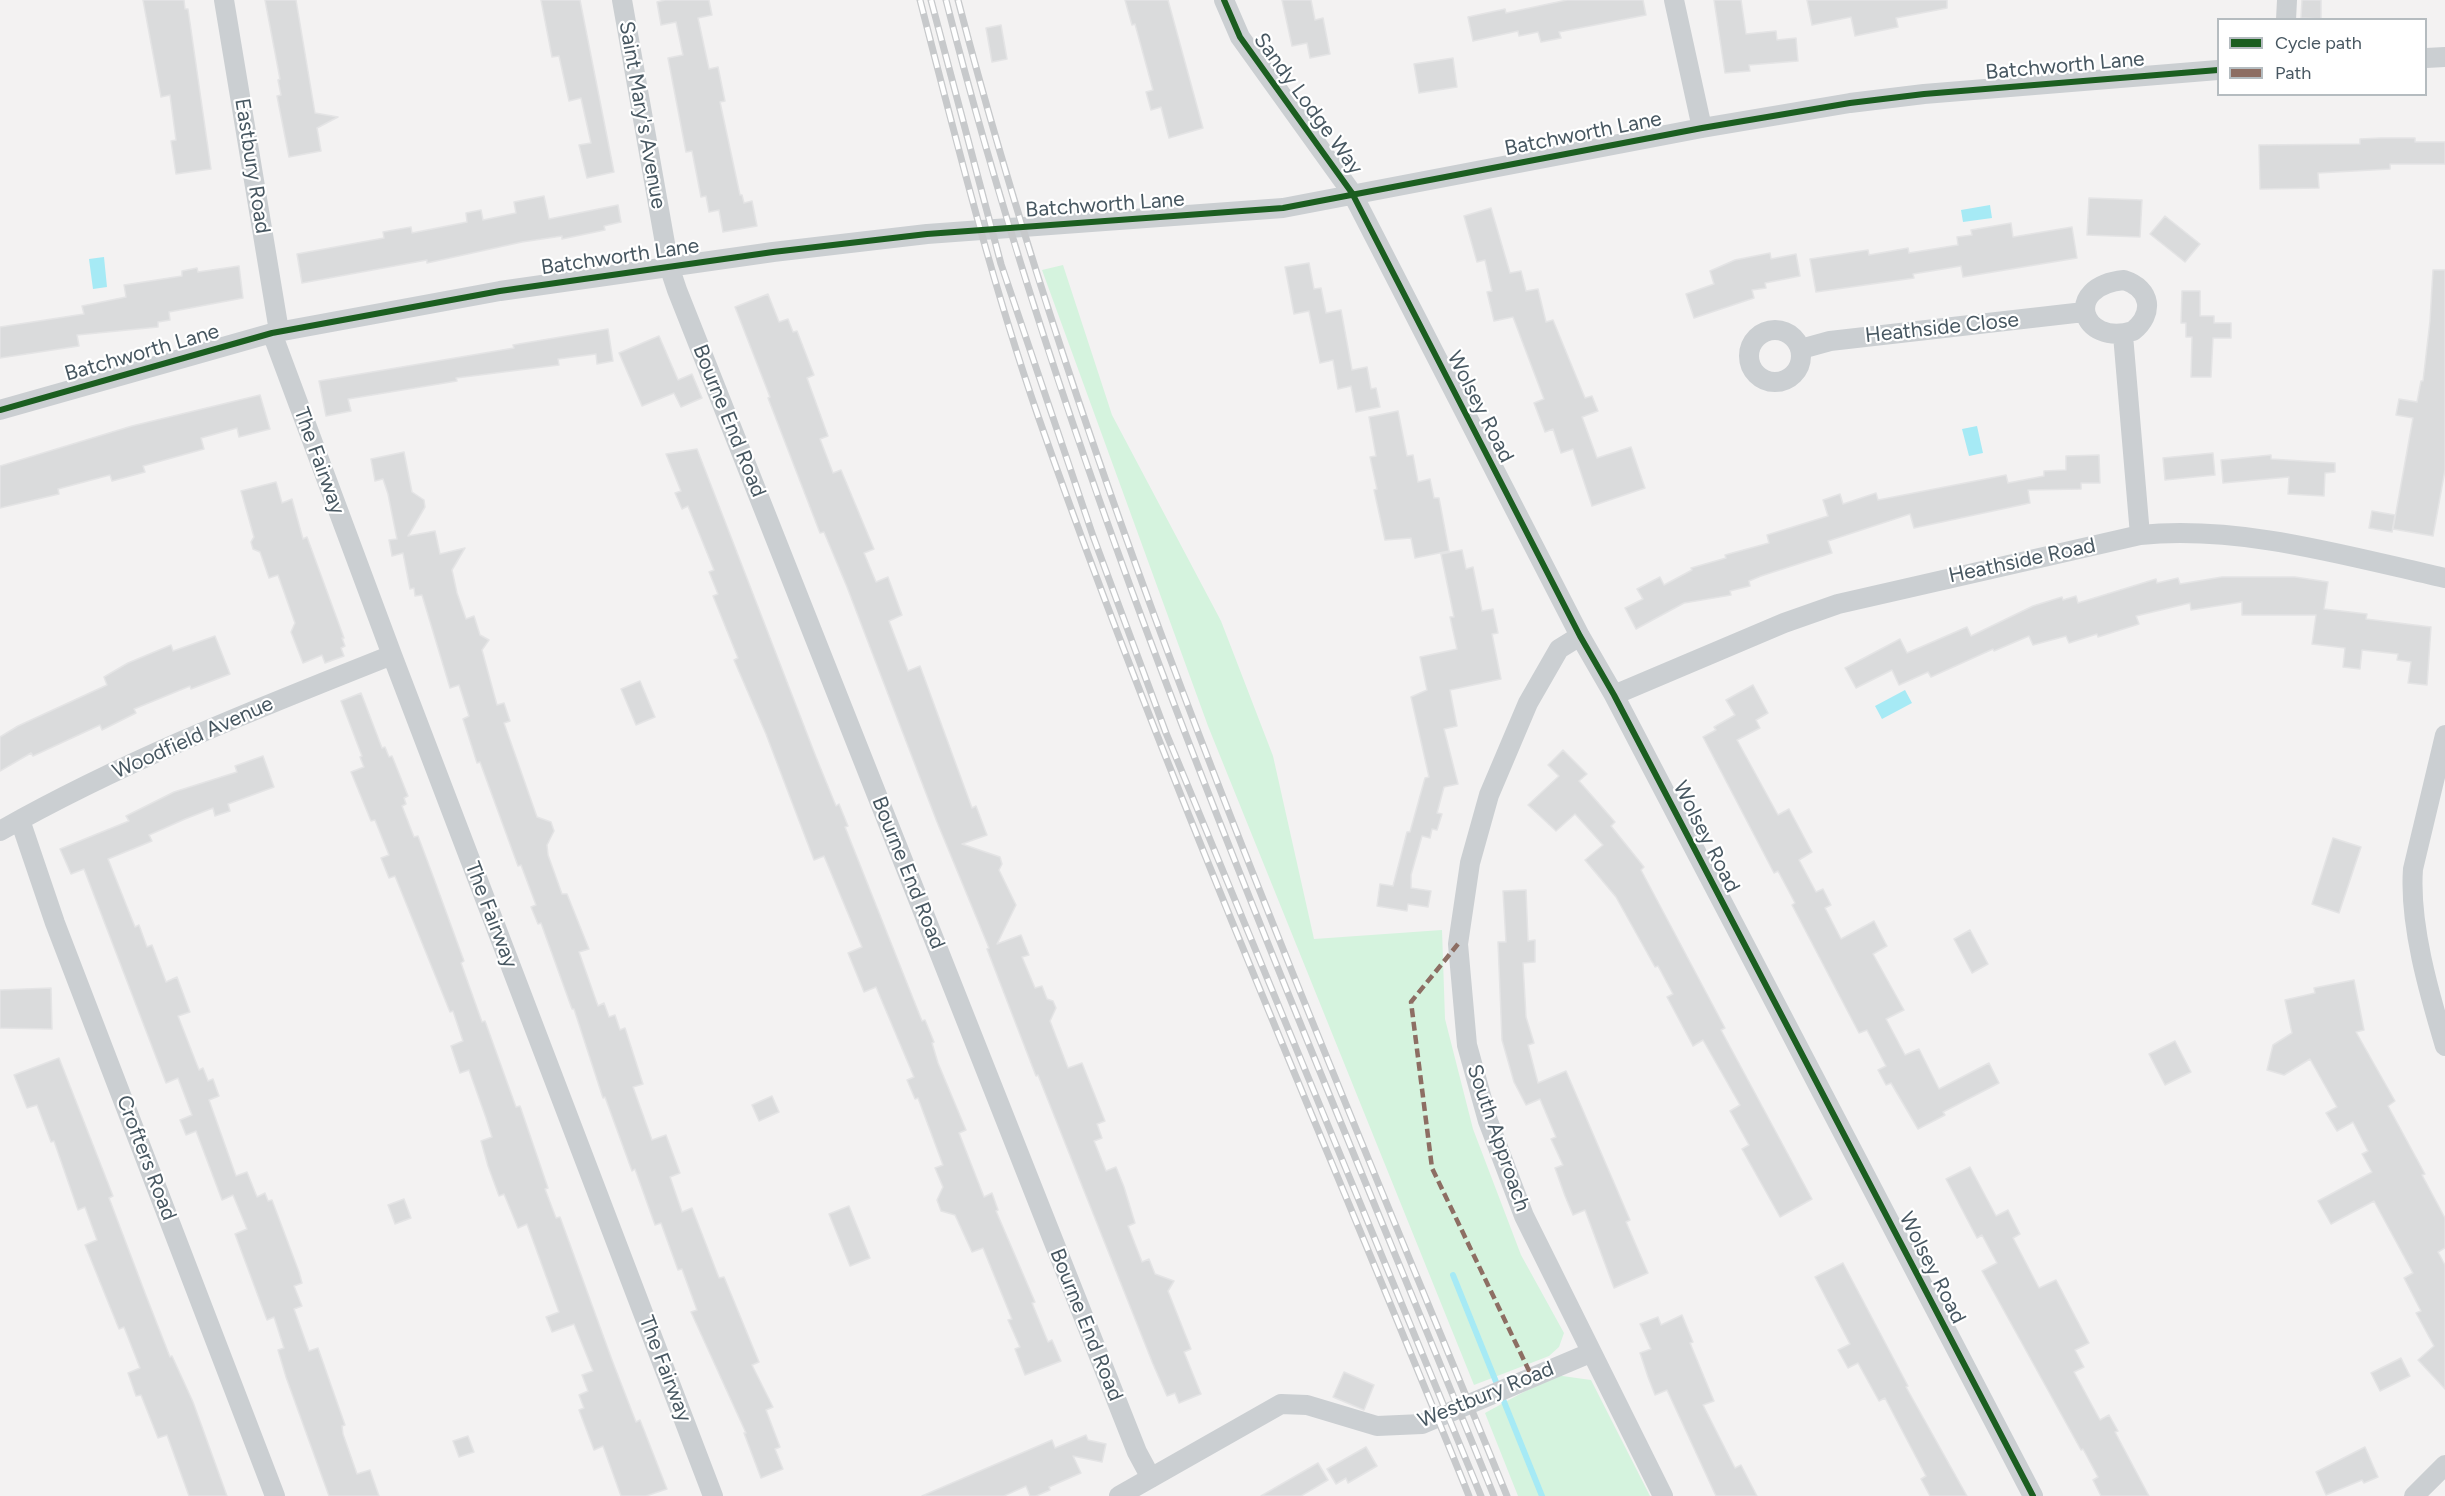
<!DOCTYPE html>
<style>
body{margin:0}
#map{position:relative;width:2445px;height:1496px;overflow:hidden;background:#f3f2f2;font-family:Figtree,sans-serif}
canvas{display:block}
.legend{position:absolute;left:2217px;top:18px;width:210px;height:78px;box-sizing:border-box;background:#fff;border:2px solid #b5bcc0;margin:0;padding:8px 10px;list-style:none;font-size:18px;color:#475761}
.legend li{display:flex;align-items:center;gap:12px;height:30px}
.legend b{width:30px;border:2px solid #b5bcc0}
</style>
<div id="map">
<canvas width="2445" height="1496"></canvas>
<ul class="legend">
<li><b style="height:8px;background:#1b5e20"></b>Cycle path</li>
<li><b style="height:8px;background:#8d6e63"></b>Path</li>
</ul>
</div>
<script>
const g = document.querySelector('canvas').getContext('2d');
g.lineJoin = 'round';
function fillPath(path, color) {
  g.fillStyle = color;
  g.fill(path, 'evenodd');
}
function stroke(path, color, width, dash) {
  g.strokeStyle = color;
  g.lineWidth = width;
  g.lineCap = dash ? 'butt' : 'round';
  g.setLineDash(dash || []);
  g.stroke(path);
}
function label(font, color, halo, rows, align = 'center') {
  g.font = font + ' Figtree,sans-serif';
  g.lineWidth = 4.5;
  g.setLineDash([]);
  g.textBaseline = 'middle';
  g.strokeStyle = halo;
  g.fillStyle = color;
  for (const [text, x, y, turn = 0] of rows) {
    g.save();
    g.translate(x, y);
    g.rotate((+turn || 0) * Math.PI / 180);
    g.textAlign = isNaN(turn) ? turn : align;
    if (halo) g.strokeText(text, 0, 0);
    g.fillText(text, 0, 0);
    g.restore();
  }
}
const green = new Path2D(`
 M1063,265L1112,415L1221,621L1273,756L1314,939L1442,930L1445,1019L1473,1129L1521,1255L1564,1333L1559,1347L1549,1356L1474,1385L1208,726L1042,270Z
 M1555,1375L1591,1380L1650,1496H1518L1485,1413Z`);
const water = new Path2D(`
 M1990,205L1992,218L1963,222L1961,210Z
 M104,257L107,287L93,289L89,259Z
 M1977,426L1983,453L1969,456L1962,429Z
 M1905,690L1912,703L1882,719L1875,706Z`);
const stream = new Path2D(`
 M1453,1275L1542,1496`);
const building = new Path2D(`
 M143,0H184L185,9H188L211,169L176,174L171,141L176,140L170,95L161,97Z
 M265,0H296L315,113L338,117L317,128L321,151L289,157L277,96L281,95L278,80L280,79Z
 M541,0H580L614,172L587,178L579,145L591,143L581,98L569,101L559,56L552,57Z
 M665,0H709L712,15L698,18L709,69L718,67L725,101L720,102L740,195H742L744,203L752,201L757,226L723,232L719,210L709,212L706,196L701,197L692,151L686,152L668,58L683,55L676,22L661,25L657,2Z
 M1125,0H1168L1203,128L1169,138L1161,107L1151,110L1146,92L1153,90L1135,24L1132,25Z
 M1282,0H1311L1315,20L1323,18L1330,54L1310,58L1307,43L1292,46Z
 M1567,0H1643L1646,15L1559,32L1561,38L1541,42L1538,32L1519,36L1518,31L1473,41L1468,17L1505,9L1506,13Z
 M1714,0H1741L1746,34L1776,31L1777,40L1796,38L1798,61L1749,65L1750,71L1725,73Z
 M1807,0H1947V8L1896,18L1898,27L1855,36L1851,17L1812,25Z
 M2302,0H2321V19L2301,18Z
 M1001,25L1007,59L992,62L986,28Z
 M1453,58L1457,87L1419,93L1414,64Z
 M2380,138H2415V142H2445V164H2390V169L2318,173L2319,188L2260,189L2259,145L2360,144V139Z
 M544,196L549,219L618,205L621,222L604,226L605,230L562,239V236L522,242L427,263V260L302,283L297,254L384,238L383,232L411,227L412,233L467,222L466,213L481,210L483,220L516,213L514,202Z
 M2089,198L2142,200L2140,237L2087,235Z
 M1491,208L1510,273L1521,271L1526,291L1538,289L1546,322L1553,320L1585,398L1592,396L1598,411L1582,417L1597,458L1631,447L1645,488L1592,506L1573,449L1561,453L1553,429L1545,432L1534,403L1544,399L1513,317L1494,321L1487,292L1492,291L1485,260L1477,262L1464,216Z
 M2165,216L2200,244L2185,262L2150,234Z
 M2011,223L2013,237L2072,227L2077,258L1963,277L1961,266L1913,274L1914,278L1816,292L1810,259L1868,250L1869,255L1908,248L1909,253L1958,245L1957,237L1972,235L1971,230Z
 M1770,253L1771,259L1796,254L1800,276L1765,283L1766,288L1752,290L1754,298L1694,318L1686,294L1714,284L1710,271L1735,260Z
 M1309,263L1314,289L1321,288L1326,313L1341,310L1352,370L1367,367L1371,389L1376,388L1380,407L1356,412L1351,386L1338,389L1333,360L1320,363L1309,311L1294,314L1285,267Z
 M239,266L243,298L169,312L170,320L158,322V327L77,335L79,346L0,358V327L84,314L82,306L126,297L124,285L182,276V271L197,268L198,272Z
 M2433,270H2445V470L2433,536L2393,529L2413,418L2396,415L2399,399L2417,402L2421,381H2423L2430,321Z
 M2182,291H2200V316H2214V323H2231V338H2213L2211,377H2191L2192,337H2186V323H2181Z
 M768,294L779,322L788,319L793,332L797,331L814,375L807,378L828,436L820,439L833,473L841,470L874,549L864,553L876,582L888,577L902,615L889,621L908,671L920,666L972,808L976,806L987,835L962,844L1000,857L1002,864L999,870L1016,905L997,944L1021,935L1029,955L1022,957L1035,988L1042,986L1047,999L1053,1001L1056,1008L1050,1021L1068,1068L1082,1063L1105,1121L1097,1124L1102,1138L1094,1141L1106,1171L1116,1167L1124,1187L1135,1223L1128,1226L1142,1262L1149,1259L1155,1274L1174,1281L1168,1291L1191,1349L1184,1352L1201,1394L1179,1403L1175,1393L1167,1396L1153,1364L1038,1075L1036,1076L987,949L989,948L937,822L847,587L824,532L820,533L768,398L770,397L735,307Z
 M608,329L613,361L597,364L596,354L558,359L559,365L456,378L457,381L348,399L351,411L326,416L319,381L514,348L513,345Z
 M659,336L678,380L692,374L702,398L681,407L674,393L642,406L619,353Z
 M260,395L270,429L239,437L237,428L201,438L204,449L143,466L145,472L112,481L110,475L58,489L59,494L0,508V466L132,426Z
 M1398,411L1407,456L1413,455L1418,482L1430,479L1434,498H1439L1449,551L1415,558L1411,538L1385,540L1374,490L1377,489L1370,457L1376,456L1369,417Z
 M697,449L816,757L836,806L839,804L848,826L845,827L922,1021L925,1020L934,1042L932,1043L938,1063L966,1130L959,1133L984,1197L992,1193L998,1210L996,1211L1035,1302L1032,1303L1048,1342L1052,1340L1061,1361L1025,1375L1015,1349L1020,1347L1008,1320L1012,1319L983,1248L972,1252L955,1215L941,1211L937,1200L943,1187L935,1168L943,1165L918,1098L915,1099L907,1080L914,1077L876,987L864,992L848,953L862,947L824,856L814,860L766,734L734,660L738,658L713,596L718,594L709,572L714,570L688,506L682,509L675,493L681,491L666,454Z
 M404,452L412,492L424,500L425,507L408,536L435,531L440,554L465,548L452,570L457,593L466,619L474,616L480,635L489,640L482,650L497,705L504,703L510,721L504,723L537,817L551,822L554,831L547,845L548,855L562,894H567L589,949L579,952L598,1006L604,1003L609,1017L615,1015L620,1030L625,1028L643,1084L633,1087L652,1140L666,1135L680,1173L670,1177L682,1212L692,1208L719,1278L724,1277L759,1362L752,1365L773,1407L766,1410L780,1447L775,1449L783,1469L761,1478L744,1433H746L691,1312L697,1310L682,1269L678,1270L661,1223L655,1225L635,1169L632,1171L605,1097L603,1098L574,1009H572L541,923L538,924L531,907L536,905L521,865L518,866L480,762L477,763L472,747L463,719L469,716L459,685L450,688L422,595L415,596L414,588L410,589L403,553L392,556L389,540L397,539L388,494L383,479L375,481L371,459Z
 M2213,453L2215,475L2165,480L2163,458Z
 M2099,455L2100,483H2081V489L2028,490L2030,503L1914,528L1910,514L1828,541L1832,553L1761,576L1749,581L1750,586L1730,591L1731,595L1684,603L1636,629L1625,608L1643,599L1637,589L1660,577L1664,585L1692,570L1691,568L1726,558L1725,555L1769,543L1767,535L1828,516L1823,500L1840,494L1843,504L1876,493L1878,500L2006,475L2008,483L2044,476V471L2066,470V456Z
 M2271,455V459L2335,463V472L2325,473L2324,496L2288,494L2289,477L2223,483L2221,460Z
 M276,482L282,503L292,499L303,539L307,537L344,638H342L345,646L341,648L344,656L325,663L322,655L303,663L291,632L295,623L278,575L269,578L260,552L253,549L251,542L254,537L241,491Z
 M2372,511L2395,515L2392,532L2369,528Z
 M1462,550L1466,569L1473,567L1482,611L1493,609L1498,633L1492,634L1501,679L1450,690L1457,726L1444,729L1458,784L1444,787L1437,813L1442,814L1437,830L1432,829L1430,838L1422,836L1411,875V888L1431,891L1428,907L1408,904L1407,911L1377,906L1380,884L1393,886L1407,832H1410L1425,778L1429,777L1411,697L1427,690L1420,657L1457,649L1450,617H1454L1441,554Z
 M2222,577H2295L2328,582L2324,609L2367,614L2366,619L2431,627L2427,685L2408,683L2411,662L2397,660L2398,654L2362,650L2360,669L2343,667L2345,648L2312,644L2316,615H2242V602L2191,610L2190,603L2136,616L2139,624L2098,637L2097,634L2069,643L2066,636L2033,645L2029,636L1994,651L1993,649L1931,677L1928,672L1899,685L1892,670L1856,688L1845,668L1900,639L1907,653L1967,627L1971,636L2033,606L2062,597L2063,600L2076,596L2078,603L2156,579L2157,583L2178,578L2180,584Z
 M215,636L230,674L191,689L190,686L134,709L136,713L102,730L100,725L33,756L31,753L0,771V737L18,726L107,685L104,677L128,663L171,645L173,651Z
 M640,681L655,717L636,725L621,689Z
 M1753,685L1768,713L1756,720L1760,728L1737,740L1778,815L1789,809L1812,852L1799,860L1816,892L1823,889L1831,905L1825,908L1841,939L1874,921L1887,946L1873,954L1904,1010L1886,1019L1905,1055L1919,1049L1939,1089L1989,1063L1999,1083L1943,1112L1945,1115L1918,1129L1891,1083L1886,1085L1878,1070L1886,1066L1867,1030L1859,1033L1792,905L1795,903L1778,871L1774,873L1703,737L1716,730L1714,727L1735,715L1726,700Z
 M361,693L382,748L385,747L389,757L392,756L408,796L404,798L406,804L402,806L414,837L418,836L433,876L464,961L461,963L482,1022L485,1021L516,1107L520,1106L548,1188L545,1189L556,1218L560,1217L612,1360L636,1422L640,1420L667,1489L646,1496H621L603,1446L594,1450L579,1410L584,1408L579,1395L588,1391L582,1375L593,1371L574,1324L552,1332L546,1317L559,1312L527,1224L518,1228L504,1194L499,1196L488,1166L481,1141L492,1137L486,1118L469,1070L460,1073L451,1046L463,1041L453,1011L450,1012L395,876L389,878L381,858L389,855L375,820L371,821L351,772L364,767L360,757L362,756L341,701Z
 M1563,750L1587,774L1579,781L1615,822L1611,826L1644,867L1641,870L1725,1028L1721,1030L1812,1199L1780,1217L1742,1149L1749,1145L1730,1111L1740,1105L1703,1040L1693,1046L1667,997L1673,994L1658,966L1655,967L1616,897L1585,860L1603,845L1575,814L1556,831L1528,805L1559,776L1548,765Z
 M263,756L274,787L228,804L230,811L215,816L213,808L185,819L149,835L152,841L108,859L135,927L139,925L147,947L152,945L166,982L177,977L190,1012L178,1016L199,1070L203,1068L208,1081L213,1079L219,1096L209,1100L236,1176L247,1172L257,1197L265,1193L268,1201L272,1200L299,1272L302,1283L294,1286L302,1306L294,1309L309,1351L318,1348L345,1425L342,1426L343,1434L357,1474L370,1470L379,1496H329L286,1377L278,1350L284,1348L274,1317L267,1320L235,1234L247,1229L233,1195L222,1200L196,1131L186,1135L180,1120L192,1115L178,1078L166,1083L84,869L71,874L60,849L129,821L126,816L174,792L237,772L235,766Z
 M2333,838L2361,847L2339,913L2312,904Z
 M1526,890L1528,941L1535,940V962L1523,963L1526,1017L1534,1043L1528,1045L1538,1083L1566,1071L1630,1220L1626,1222L1648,1273L1614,1288L1585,1210L1573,1215L1565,1196L1555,1168L1563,1165L1551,1139L1556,1137L1540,1099L1526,1105L1514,1082L1502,1040L1498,942H1506L1503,891Z
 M1970,930L1988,964L1972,973L1954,939Z
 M2354,980L2364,1030L2356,1032L2395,1101L2388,1106L2425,1174L2422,1175L2445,1218V1248L2438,1252L2445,1265V1389L2418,1360L2434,1346L2416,1313L2421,1311L2404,1278L2413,1273L2374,1201L2331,1224L2318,1201L2372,1172L2362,1154L2368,1151L2353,1122L2337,1131L2326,1113L2337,1107L2310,1059L2284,1075L2267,1070L2273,1045L2292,1033L2285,1000L2315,993L2314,988Z
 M51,988L52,1029L0,1028V990Z
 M2175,1041L2191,1072L2165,1085L2149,1054Z
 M59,1058L113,1196L109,1198L145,1293L170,1357L172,1356L193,1402L227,1496H189L167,1435L158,1438L141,1395L136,1396L128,1373L140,1368L124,1327L119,1329L85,1245L97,1240L85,1207L78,1210L54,1141L51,1142L37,1105L27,1108L14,1075Z
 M772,1096L779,1112L759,1121L752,1105Z
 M1970,1167L1996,1216L2008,1210L2020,1234L2013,1238L2039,1288L2056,1280L2089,1343L2075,1350L2084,1367L2074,1372L2100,1420L2109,1415L2118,1431L2115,1432L2149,1496H2101L2093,1480L2098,1477L2083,1449L2081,1450L1982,1271L1997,1263L1982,1235L1977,1238L1946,1179Z
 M404,1199L411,1218L395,1224L388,1205Z
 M849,1206L870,1258L850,1266L829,1214Z
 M1843,1263L1908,1386L1906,1387L1967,1496H1930L1921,1479L1926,1476L1885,1398L1879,1401L1858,1363L1848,1368L1838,1350L1850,1344L1815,1277Z
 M1682,1315L1693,1342L1690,1343L1714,1401L1703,1405L1735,1468L1741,1465L1757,1496H1716L1667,1390L1655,1395L1648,1377L1640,1353L1651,1349L1640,1324L1658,1317L1661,1325Z
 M2401,1358L2410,1376L2380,1391L2371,1373Z
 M1344,1372L1374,1385L1364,1410L1333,1397Z
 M1086,1435L1088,1440L1106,1444L1102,1462L1073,1456L1081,1473L1049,1487L1050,1490L1036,1496H1030L1026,1486L1004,1496H922L1052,1440L1055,1448Z
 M468,1436L474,1452L459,1457L453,1441Z
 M1366,1447L1377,1466L1348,1483L1346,1478L1336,1484L1327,1469Z
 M2365,1447L2378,1477L2364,1483L2362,1480L2326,1495L2316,1472Z
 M1318,1463L1328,1480L1301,1496H1261Z`);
const minor = new Path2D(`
 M224,0L279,331
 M622,0L669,266L677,290L1137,1452L1151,1478
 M1224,0L1240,37L1352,193L1580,636L1614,695L2033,1496
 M1674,0L1702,128
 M2286,20L2287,0
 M2426,58L2445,57
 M2124,280C2152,289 2154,314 2133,331C2081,347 2062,286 2124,280Z
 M1749 356a26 26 0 1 1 52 0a26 26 0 1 1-52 0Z
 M272,333L392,655L713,1496
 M2123,335L2140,535
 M1801,349L1830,341L2084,312
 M0,410L272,333L500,291L773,252L927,234L1283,208L1702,128L1850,103L1924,94L2218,70
 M1580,636L1559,649L1528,703L1489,795L1470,863L1458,944L1467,1045L1488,1121L1524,1216L1663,1496
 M1614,695L1784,623L1838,604L2140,535C2242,525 2346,556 2445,578
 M2445,735L2413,869C2409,924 2429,993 2445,1046
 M20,820L55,923L275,1496
 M0,831C125,760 259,708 392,655
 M1119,1496L1281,1404L1307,1405L1377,1426L1422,1424L1590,1353
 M2414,1496L2445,1465`);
const rail = new Path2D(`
 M920,0C956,140 991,280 1038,416C1166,782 1324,1137 1469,1496
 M931,0L1001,264L1093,536L1166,733L1481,1496
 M946,0C1077,516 1295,1005 1494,1496
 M958,0C1092,515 1306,1004 1507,1496`);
const quiet = new Path2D(`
 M1458,944L1411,1002L1432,1168L1532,1377`);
const cycleway = new Path2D(`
 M1224,0L1240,37L1352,193L1580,636L1614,695L2033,1496
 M0,410L272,333L500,291L773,252L927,234L1283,208L1702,128L1850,103L1924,94L2218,70`);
const streetNames = [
 ["Batchworth Lane",2065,66,-5],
 ["Sandy Lodge Way",1308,104,54],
 ["Saint Mary's Avenue",642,115,80],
 ["Batchworth Lane",1583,134,-11],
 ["Eastbury Road",252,166,81],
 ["Batchworth Lane",1105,205,-4],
 ["Batchworth Lane",620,257,-8],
 ["Heathside Close",1942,328,-6],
 ["Batchworth Lane",142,353,-16],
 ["Wolsey Road",1480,407,63],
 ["Bourne End Road",729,421,68],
 ["The Fairway",319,461,70],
 ["Heathside Road",2022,561,-12],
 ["Woodfield Avenue",193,738,-24],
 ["Wolsey Road",1706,837,63],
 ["Bourne End Road",908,873,68],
 ["The Fairway",491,915,69],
 ["South Approach",1498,1138,71],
 ["Crofters Road",146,1158,69],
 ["Wolsey Road",1932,1268,63],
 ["Bourne End Road",1086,1325,68],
 ["The Fairway",665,1369,69],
 ["Westbury Road",1486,1395,-22]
];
fillPath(green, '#d5f3de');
fillPath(water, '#a6eaf5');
stroke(stream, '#a6eaf5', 6);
fillPath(building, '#dadbdc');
stroke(building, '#e4e4e5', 1.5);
stroke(minor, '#cbcfd2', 20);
stroke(rail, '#c7c9cb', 7);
stroke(rail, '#fff', 4.5, [14]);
stroke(quiet, '#8d6e63', 4.5, [9, 4.5]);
stroke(cycleway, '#1b5e20', 6);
label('21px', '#475761', '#fff', streetNames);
</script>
